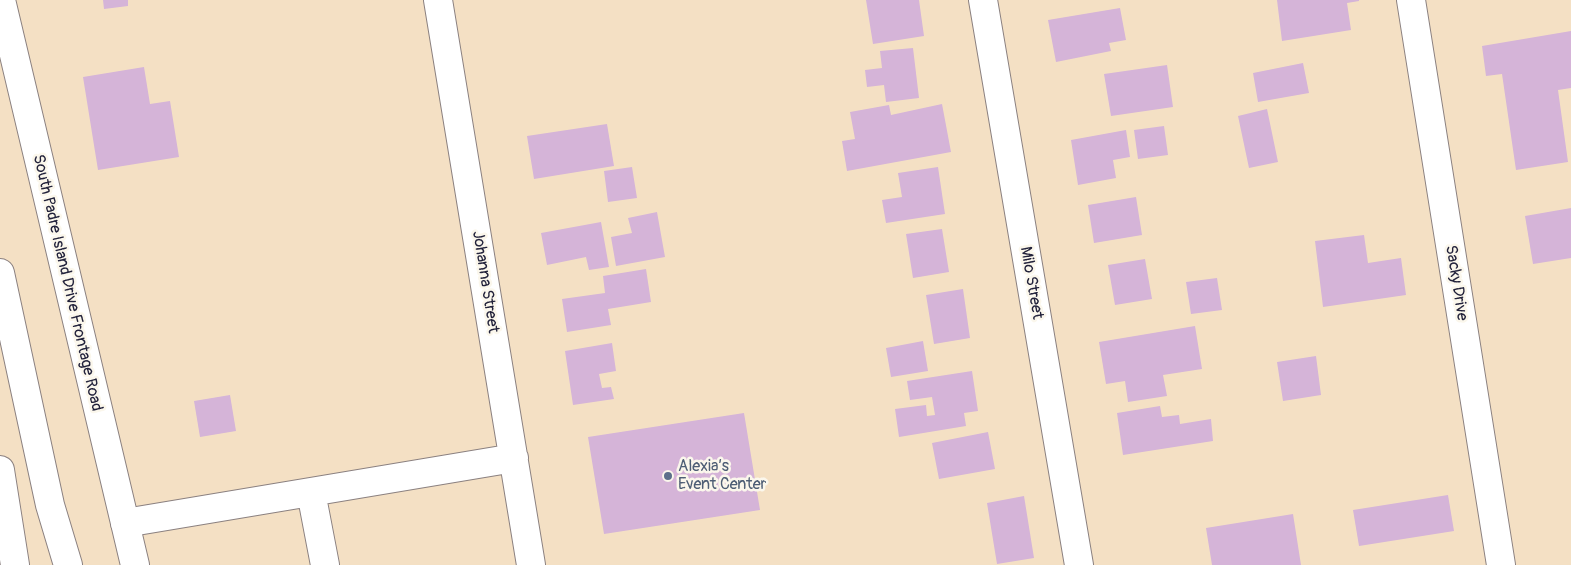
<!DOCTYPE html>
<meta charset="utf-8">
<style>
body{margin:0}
canvas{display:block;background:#f4e0c4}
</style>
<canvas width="1571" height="565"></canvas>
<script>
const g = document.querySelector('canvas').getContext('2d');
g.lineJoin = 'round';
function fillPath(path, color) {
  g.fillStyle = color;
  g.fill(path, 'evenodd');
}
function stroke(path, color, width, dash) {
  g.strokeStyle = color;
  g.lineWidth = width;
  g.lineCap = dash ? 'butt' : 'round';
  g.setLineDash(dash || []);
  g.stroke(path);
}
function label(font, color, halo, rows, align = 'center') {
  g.font = font + ' Pangolin,sans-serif';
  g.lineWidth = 5;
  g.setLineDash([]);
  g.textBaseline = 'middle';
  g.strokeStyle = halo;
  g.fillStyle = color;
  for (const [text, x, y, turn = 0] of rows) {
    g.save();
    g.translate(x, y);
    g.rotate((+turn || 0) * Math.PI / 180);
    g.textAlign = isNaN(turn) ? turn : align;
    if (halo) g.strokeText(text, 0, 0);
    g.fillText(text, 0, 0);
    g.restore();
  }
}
const building = new Path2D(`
 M103,0H128V6L104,9Z
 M866,0H919L924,36L873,44Z
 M1277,0H1359V1L1347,3L1351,30L1282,41Z
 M1120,8L1126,40L1109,43L1111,51L1056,62L1048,20Z
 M1571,31V88L1558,90L1568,162L1516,170L1502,74L1486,76L1482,46Z
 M913,48L919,98L886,102L884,85L867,87L865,70L882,68L880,51Z
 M1303,63L1309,93L1258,102L1253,73Z
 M1167,65L1173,107L1111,116L1104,74Z
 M144,67L150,104L170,101L179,157L98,170L83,77Z
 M942,104L951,152L847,171L842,141L855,139L850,112L889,105L891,115Z
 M1267,109L1278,162L1249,168L1238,116Z
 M607,124L614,166L534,179L527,136Z
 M1164,126L1168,155L1138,159L1134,130Z
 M1126,130L1130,157L1113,160L1116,178L1078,185L1071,140Z
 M632,167L637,198L608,202L604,171Z
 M938,167L945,214L886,223L882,200L902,197L898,173Z
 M1136,197L1142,235L1094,243L1088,205Z
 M1571,208V258L1533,264L1525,216Z
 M657,212L665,257L616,266L611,237L632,233L628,218Z
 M601,222L609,267L589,270L586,257L547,265L541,233Z
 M942,229L949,272L913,278L906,234Z
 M1364,235L1368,263L1401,258L1406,295L1323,307L1315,241Z
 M1145,259L1152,299L1115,305L1108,265Z
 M646,269L651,302L608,309L611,325L567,332L562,299L605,293L603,276Z
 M1217,278L1222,310L1191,314L1186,282Z
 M963,289L970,338L934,344L926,295Z
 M1195,326L1202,369L1163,375L1167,396L1128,402L1125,381L1106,384L1099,342Z
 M923,341L928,371L891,377L886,348Z
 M612,343L616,371L599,374L602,388L611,387L614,399L573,405L565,351Z
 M1316,356L1321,395L1283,401L1277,362Z
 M972,371L978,411L964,413L966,426L899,437L895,409L926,405L927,416L935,415L932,397L910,400L907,381Z
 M230,395L236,431L200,437L194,401Z
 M1160,406L1162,417L1179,415L1180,424L1211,419L1213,441L1123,455L1117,413Z
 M744,413L760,510L604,534L588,437Z
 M988,432L995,469L939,479L932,443Z
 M1448,495L1454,531L1359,546L1353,510Z
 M1024,496L1034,558L997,564L987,503Z
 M1293,514L1301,565H1212L1206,528Z`);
const minor = new Path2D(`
 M438,0L531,565
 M983,0L1079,565
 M1411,0L1501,565
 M311,492L325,565
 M125,523L514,458`);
const major = new Path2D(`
 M1,0L135,565`);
const highway = new Path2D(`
 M0,273L50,505L68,565
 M0,470L15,565`);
const markers = [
 [668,476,5,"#5c6f8a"]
];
const streetNames = [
 ["Johanna Street",485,282,81],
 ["South Padre Island Drive Frontage Road",67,283,77],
 ["Milo Street",1031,283,80],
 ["Sacky Drive",1456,283,81]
];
const serviceNames = [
 ["Alexia’s",678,467],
 ["Event Center",678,485]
];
fillPath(building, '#d5b4d8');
stroke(minor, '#8b8180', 30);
stroke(major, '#8b8180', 30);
stroke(highway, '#8b8180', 30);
stroke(minor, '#fff', 28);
stroke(major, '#fff', 28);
stroke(highway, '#fff', 28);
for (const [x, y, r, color] of markers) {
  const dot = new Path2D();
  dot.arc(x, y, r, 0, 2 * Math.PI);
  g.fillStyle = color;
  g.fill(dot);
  stroke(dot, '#fbf7ec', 2);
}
label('16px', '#22223b', '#fbf7ec', streetNames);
label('16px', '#4e5e75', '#fbf7ec', serviceNames, 'left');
</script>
